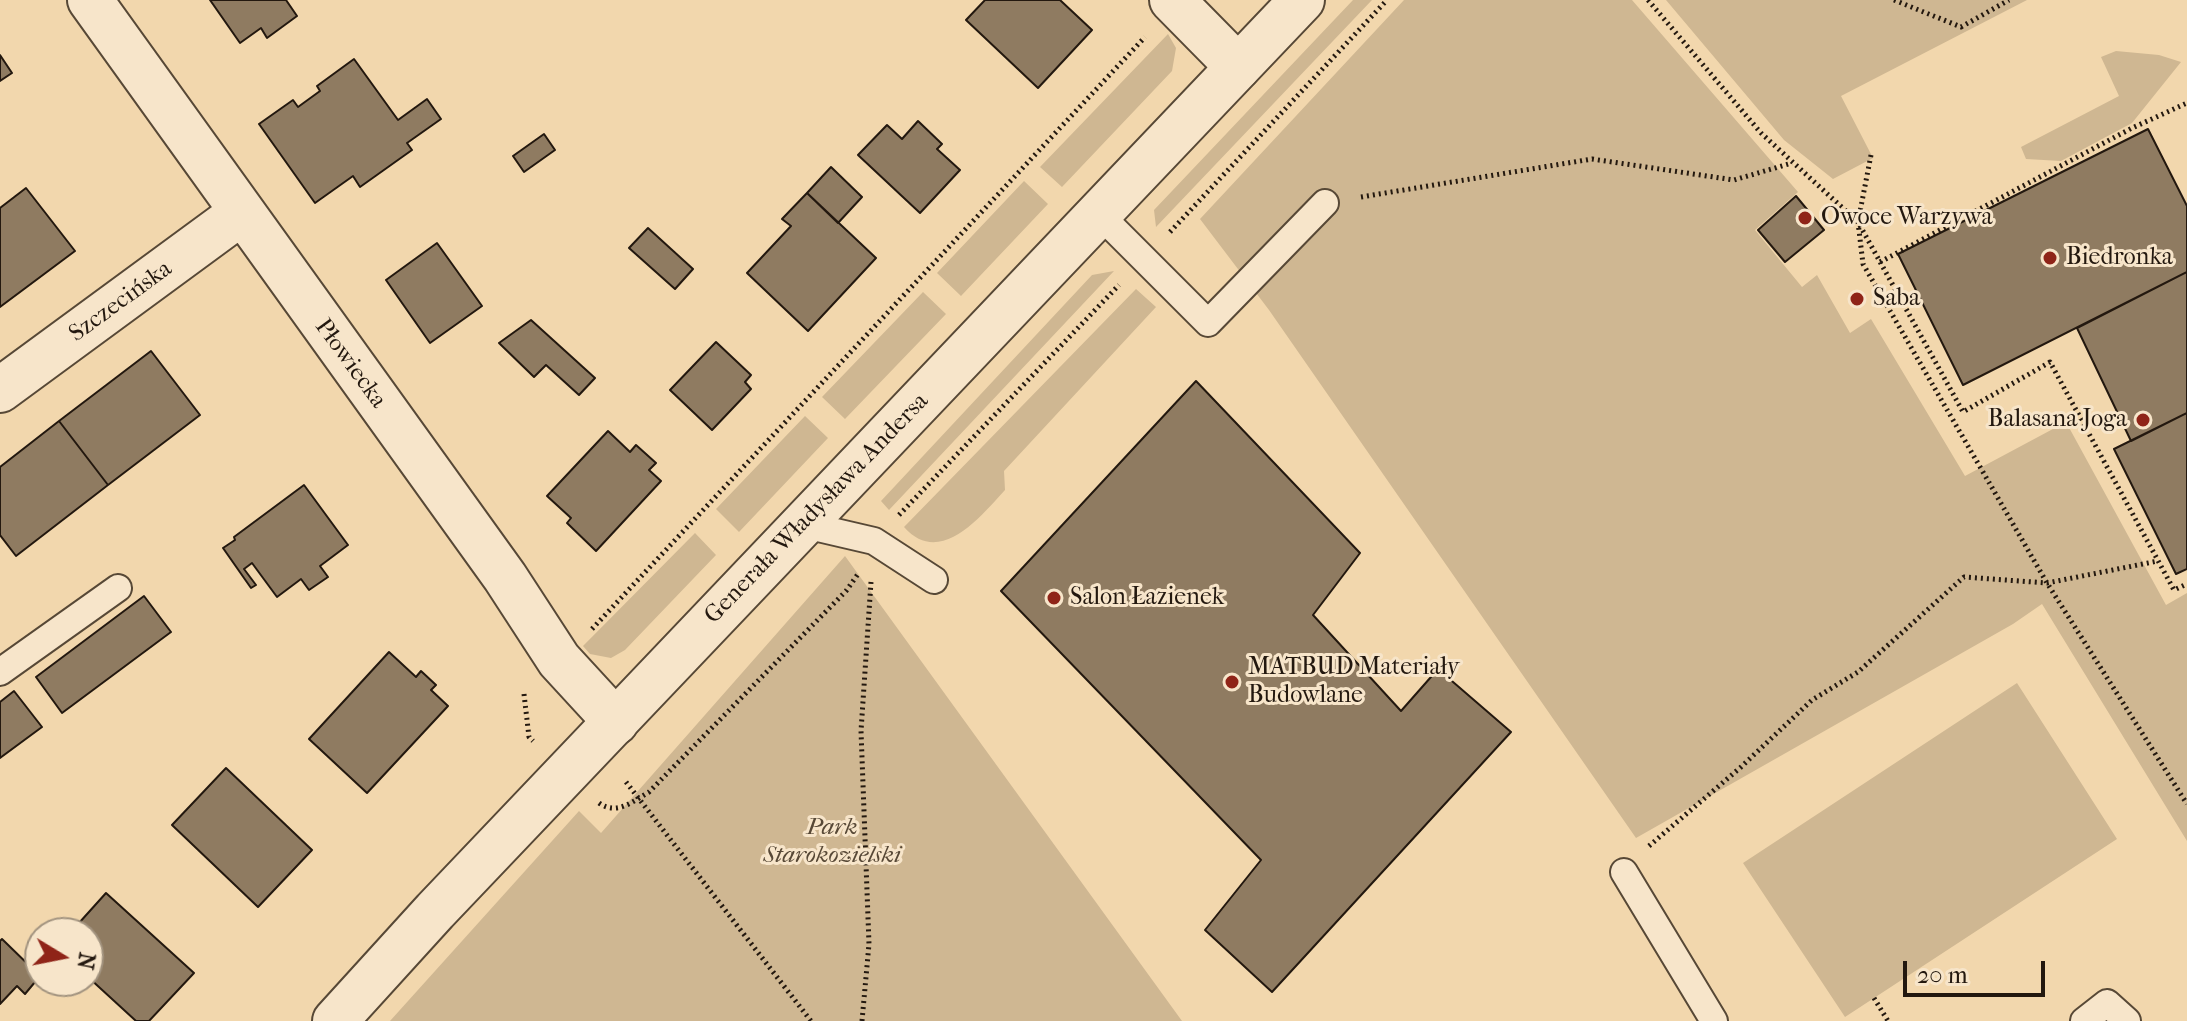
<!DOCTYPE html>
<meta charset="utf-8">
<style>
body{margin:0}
#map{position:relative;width:2187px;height:1021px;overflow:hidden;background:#f2d7ad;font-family:"IM FELL French Canon",serif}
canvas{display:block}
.north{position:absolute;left:24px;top:917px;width:80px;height:80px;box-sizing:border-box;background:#f7e5ca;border:2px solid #a2937f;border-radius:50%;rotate:100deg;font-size:22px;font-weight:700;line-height:32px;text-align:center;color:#23180f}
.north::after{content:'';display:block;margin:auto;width:28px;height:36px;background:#8f2418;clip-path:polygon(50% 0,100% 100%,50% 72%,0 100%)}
.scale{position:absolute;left:1903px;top:961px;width:142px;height:36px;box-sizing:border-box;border:4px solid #23180f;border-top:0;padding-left:10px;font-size:24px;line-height:28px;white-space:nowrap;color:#23180f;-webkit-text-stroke:6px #f7e5ca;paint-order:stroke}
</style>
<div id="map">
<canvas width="2187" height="1021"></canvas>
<div class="north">N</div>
<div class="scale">20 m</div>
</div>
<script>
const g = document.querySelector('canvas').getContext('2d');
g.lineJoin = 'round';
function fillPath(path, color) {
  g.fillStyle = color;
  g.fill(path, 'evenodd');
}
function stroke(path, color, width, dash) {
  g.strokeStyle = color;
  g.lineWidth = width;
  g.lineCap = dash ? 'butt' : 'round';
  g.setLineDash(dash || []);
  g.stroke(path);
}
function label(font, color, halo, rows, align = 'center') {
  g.font = font + ' "IM FELL French Canon",serif';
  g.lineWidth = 6;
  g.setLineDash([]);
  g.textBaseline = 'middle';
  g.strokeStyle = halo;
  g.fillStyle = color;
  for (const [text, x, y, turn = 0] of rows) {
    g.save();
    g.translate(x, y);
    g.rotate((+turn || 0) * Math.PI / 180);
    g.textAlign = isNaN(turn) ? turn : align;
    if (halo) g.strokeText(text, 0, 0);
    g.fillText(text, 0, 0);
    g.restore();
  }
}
const green = new Path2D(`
 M1353,0H1372L1156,227L1154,210Z
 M1404,0H1632L1798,192L1755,230L1802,287L1817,275L1850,333L1871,319L1965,476L2066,422L2166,605L2187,593V841L2042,604L2013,624L1636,838L1269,310L1200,219Z
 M1666,0H2027L1841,96L1873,158L1833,179L1784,140Z
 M1168,34L1176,48L1172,71L1062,187L1040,167Z
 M2116,51L2159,55L2181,62L2132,123L2061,161L2026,159L2021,147L2119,96L2101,57Z
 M1024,181L1048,204L961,296L937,273Z
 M1114,271L889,510L881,501L1092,275Z
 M1136,289L1156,307L1004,471L1005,490C981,516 940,568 904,527Z
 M923,292L946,314L845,419L822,397Z
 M805,416L828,438L739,532L716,509Z
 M695,533L716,555L625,650L611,658L590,654L583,646Z
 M845,556L1182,1021H390L579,811L601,833Z
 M2017,683L2117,839L1845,1017L1743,863Z`);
const building = new Path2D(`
 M210,0H286L297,16L267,38L261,28L240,43Z
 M985,0H1060L1092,30L1038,88L966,20Z
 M0,55L12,73L0,81Z
 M354,59L398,120L427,99L441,119L407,143L412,150L360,187L353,176L315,203L259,124L293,100L298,107L320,91L317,86Z
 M918,121L942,144L937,149L960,170L920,213L858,155L887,125L902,139Z
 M2148,129L2187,206V272L1963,385L1898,254Z
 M544,134L555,150L524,172L513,156Z
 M831,167L862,197L838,223L807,193Z
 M26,188L75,251L0,307V208Z
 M807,193L876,258L808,331L747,273L791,226L782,219Z
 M1796,196L1824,230L1785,262L1758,230Z
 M648,228L693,269L675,289L629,248Z
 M437,243L482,306L430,343L386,280Z
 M2187,272V413L2131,441L2077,328Z
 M531,320L595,378L579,395L546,365L534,377L499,343Z
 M716,342L751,375L745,382L751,389L712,430L670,390Z
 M151,351L200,415L108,485L59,421Z
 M1196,381L1360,553L1313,615L1401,711L1438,669L1511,732L1272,992L1205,930L1261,860L1001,591Z
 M2187,413V569L2176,574L2114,449Z
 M59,421L108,485L16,556L0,535V467Z
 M608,431L630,452L636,445L656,463L649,470L661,481L596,551L567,523L571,518L547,496Z
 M304,485L348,545L320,566L328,577L309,590L301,579L277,597L252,563L244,569L256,585L251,588L223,548L235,540L234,537Z
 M144,596L171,632L62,713L36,677Z
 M389,652L416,677L421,671L436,685L431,690L448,706L367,793L309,739Z
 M14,691L42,727L0,758V702Z
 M226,768L312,850L258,907L172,825Z
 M106,893L194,973L149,1021H136L88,977V933H70Z
 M2,939L40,976L25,994L17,986L0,1004V941Z`);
const path = new Path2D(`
 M1648,0L1761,133L1858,222L1863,264L2047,583L2187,804
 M1894,0L1961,27L2009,0
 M1871,155L1858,222L1963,412L2050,362L2174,590L2187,584
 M1361,197L1592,159L1734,180L1792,163
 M1170,232L1387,0
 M1880,262L2132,128L2187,103
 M899,515L1119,285
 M592,629L1145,37
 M524,694L529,737L533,741
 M626,782L811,1021
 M599,803C617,816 633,801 649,792L846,591L858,574
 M1649,846L1741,767L1812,700L1858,672L1964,577L2047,583L2158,561
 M1874,998L1888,1021
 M862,1021L869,944L861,731L871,582`);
const service = new Path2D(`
 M1100,215L1208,323L1325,203
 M801,524L874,541L934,580
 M0,672L118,588
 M1624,872L1714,1021
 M2084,1021L2107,1003L2127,1021`);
const minor = new Path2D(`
 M90,0L505,577L559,660L616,722
 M1172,0L1238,67
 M0,390L241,213`);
const tertiary = new Path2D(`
 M335,1021L435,911L1302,0`);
const markers = [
 [1805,218,8,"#8f2418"],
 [2050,258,8,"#8f2418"],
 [1857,299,8,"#8f2418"],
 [2143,420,8,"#8f2418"],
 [1054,598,8,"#8f2418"],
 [1232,682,8,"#8f2418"]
];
const poiNames = [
 ["Owoce Warzywa",1821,218],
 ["Biedronka",2066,258],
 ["Saba",1873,299],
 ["Balasana Joga",2127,420,"right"],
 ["Salon Łazienek",1070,598],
 ["MATBUD Materiały",1248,668],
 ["Budowlane",1248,696]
];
const streetNames = [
 ["Szczecińska",121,302,-36],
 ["Płowiecka",350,364,54],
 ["Generała Władysława Andersa",817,509,-46]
];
const parkNames = [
 ["Park",832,828],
 ["Starokozielski",832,856]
];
fillPath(green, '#cfb792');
fillPath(building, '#8f7b61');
stroke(building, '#23180f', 2);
stroke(service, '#574836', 30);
stroke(minor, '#574836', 48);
stroke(tertiary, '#574836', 48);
stroke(path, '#23180f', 5, [2, 4]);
stroke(service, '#f7e5ca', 26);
stroke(minor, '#f7e5ca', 44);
stroke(tertiary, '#f7e5ca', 44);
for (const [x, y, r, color] of markers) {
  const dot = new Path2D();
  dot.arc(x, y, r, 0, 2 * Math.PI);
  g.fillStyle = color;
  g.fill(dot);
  stroke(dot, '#f7e5ca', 3);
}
label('24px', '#23180f', '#f7e5ca', poiNames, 'left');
label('24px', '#23180f', '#f7e5ca', streetNames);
label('italic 24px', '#574836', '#f7e5ca', parkNames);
</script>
